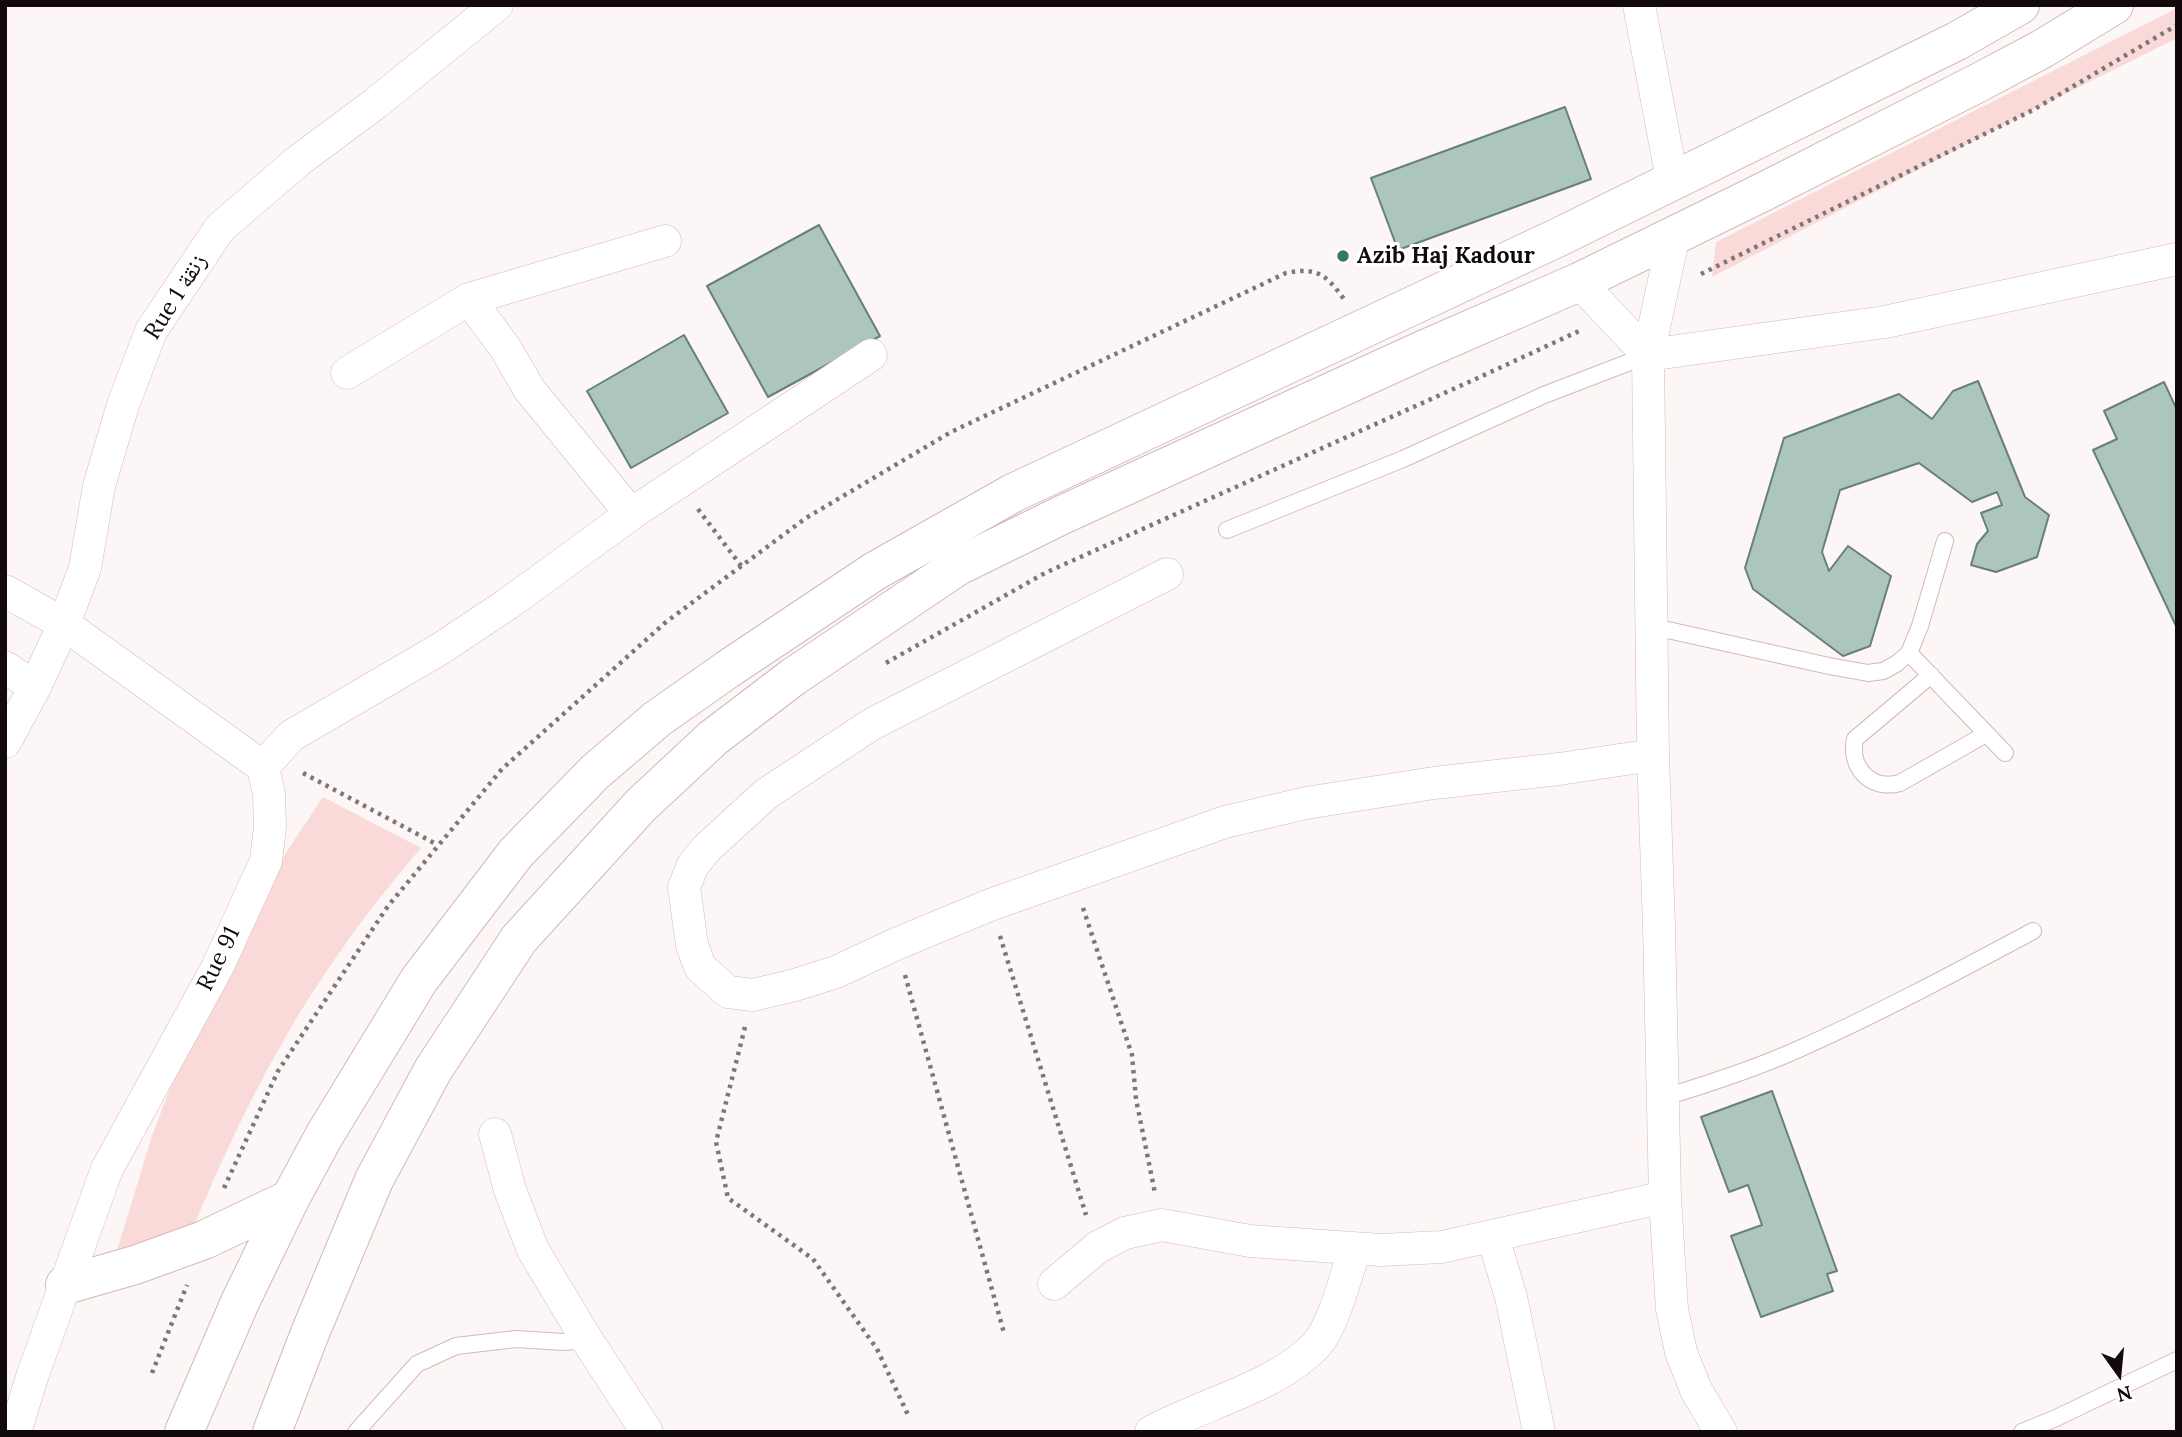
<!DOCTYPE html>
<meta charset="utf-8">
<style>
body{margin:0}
#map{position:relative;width:2182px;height:1437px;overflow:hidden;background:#fcf6f6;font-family:Lora,serif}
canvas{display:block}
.frame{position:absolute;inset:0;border:7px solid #120a0a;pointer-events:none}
.north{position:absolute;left:2084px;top:1339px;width:70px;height:70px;-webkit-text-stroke:5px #fff;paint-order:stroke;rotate:165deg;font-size:19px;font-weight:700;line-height:28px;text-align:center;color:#120a0a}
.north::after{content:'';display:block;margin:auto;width:24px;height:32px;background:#120a0a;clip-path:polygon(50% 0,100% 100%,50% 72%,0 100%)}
</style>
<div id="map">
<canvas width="2182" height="1437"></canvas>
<div class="frame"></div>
<div class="north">N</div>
</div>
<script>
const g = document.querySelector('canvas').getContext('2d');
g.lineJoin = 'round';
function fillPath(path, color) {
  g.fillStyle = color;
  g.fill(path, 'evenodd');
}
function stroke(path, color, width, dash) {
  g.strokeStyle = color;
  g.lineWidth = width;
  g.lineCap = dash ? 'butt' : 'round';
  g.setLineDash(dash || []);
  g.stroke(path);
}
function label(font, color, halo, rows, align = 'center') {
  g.font = font + ' Lora,"Noto Naskh Arabic",serif';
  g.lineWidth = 6;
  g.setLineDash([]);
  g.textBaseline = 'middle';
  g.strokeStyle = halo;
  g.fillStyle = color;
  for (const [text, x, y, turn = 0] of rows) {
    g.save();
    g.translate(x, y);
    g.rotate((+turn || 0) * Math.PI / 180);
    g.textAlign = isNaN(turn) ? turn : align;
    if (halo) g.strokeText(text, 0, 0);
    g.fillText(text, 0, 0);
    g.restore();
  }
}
const green = new Path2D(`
 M2177,8V38L2033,110L1712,277L1716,242Z
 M323,797L421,848C393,881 366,914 342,949C279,1037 232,1134 191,1233L115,1257L152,1136L180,1062L248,920L287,851Z`);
const building = new Path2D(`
 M1565,107L1591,179L1398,250L1371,178Z
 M819,225L880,336L768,397L707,286Z
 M684,335L728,413L631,468L587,391Z
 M1978,381L2025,497L2049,515L2037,557L1996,572L1971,565L1977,544L1988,531L1981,513L2002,505L1997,492L1972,502L1919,463L1840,490L1822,552L1829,571L1848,546L1891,576L1870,646L1843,656L1753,589L1745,568L1784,438L1899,394L1932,419L1953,391Z
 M2164,382L2177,410V628L2093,450L2117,439L2104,411Z
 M1772,1091L1837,1271L1827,1274L1833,1291L1761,1317L1731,1236L1762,1225L1748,1185L1729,1192L1701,1117Z`);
const path = new Path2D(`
 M1701,274L2033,110L2177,25
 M698,509L742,567
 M886,663L1045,573L1480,377L1579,331
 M303,773L438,845
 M1083,908L1132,1055L1136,1099L1155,1193
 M1000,936L1086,1215
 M905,975L1004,1333
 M745,1027L716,1142L728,1198L813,1259L877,1349L909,1417
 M224,1188L278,1071L388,906L502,769L666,622L806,518L951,432L1286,273C1318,267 1325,274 1344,299
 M152,1373L187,1285`);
const lane = new Path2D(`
 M1227,530L1403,459L1544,395L1648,355
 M1650,626L1829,666L1868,673L1883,671L1896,664L1909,653L1920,626L1945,541
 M1909,653L2005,753
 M1931,675L1855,739C1849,767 1870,791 1900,783L1986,734
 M1662,1098C1708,1084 1755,1069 1799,1049C1878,1014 1956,972 2033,931
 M356,1432L417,1364L456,1346L516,1339L564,1342L587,1340
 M2022,1432L2056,1418L2177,1360`);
const street = new Path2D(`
 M1639,5L1672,179
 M1674,235L1648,355L1653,755L1659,926L1665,1197L1672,1309L1681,1352L1696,1390L1721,1432
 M1579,282L1648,355
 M1648,355L1885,322L2177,259
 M347,373L469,299
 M631,514L529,389L506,349L469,299L665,241
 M1167,574L872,724L766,794L707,848L693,865L684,887L692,945L700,967L728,992L753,995L795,985L836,972L896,944L990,905L1225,822L1306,803L1434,783L1559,769L1653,755
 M5,591L64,624L263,767L269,794L270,827L266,861L217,968L107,1169L33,1374L15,1432
 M5,667L35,687
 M5,742L35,687L64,624L85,568L99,486L123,405L151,331L220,228L298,161L376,103L497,5
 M263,767L291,736L440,649L509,603L631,514L871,355
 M495,1134L510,1190L533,1250L587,1340L647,1432
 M1493,1237L1511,1297L1539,1432
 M1054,1284L1098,1247L1125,1233L1162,1225L1250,1241L1381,1250L1442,1247L1665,1197
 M1151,1432C1201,1404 1278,1387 1317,1344C1334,1325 1346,1274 1355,1249`);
const highway = new Path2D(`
 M65,1285L135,1265L204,1240L290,1199
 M184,1432L240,1302L290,1199L324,1136L419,980L516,853L595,772L657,719L728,669L875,571L1013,493L1559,237L1957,41L2020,5
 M272,1432L310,1333L374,1180L433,1070L519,939L641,805L713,738L793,677L958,566L1064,514L1425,349L1579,282L1763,192L1976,84L2042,49L2114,5`);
const markers = [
 [1343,256,7,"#387765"]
];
const poiNames = [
 ["Azib Haj Kadour",1357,256]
];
const streetNames = [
 ["Rue 1 زنقة",176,297,-58],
 ["Rue 91",219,959,-64]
];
fillPath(green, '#fadad9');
fillPath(building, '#acc6bd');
stroke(building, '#688078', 2);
stroke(lane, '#d4b9b8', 18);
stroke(street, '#d4b9b8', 33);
stroke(highway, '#d4b9b8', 40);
stroke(path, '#7e7777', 4.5, [3.5, 5]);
stroke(lane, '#fff', 16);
stroke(street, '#fff', 32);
stroke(highway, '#fff', 38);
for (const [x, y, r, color] of markers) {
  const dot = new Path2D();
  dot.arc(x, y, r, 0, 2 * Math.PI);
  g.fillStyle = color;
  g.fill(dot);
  stroke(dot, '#fff', 2.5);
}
label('bold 23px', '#120a0a', '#fff', poiNames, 'left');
label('23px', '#120a0a', '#fff', streetNames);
</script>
